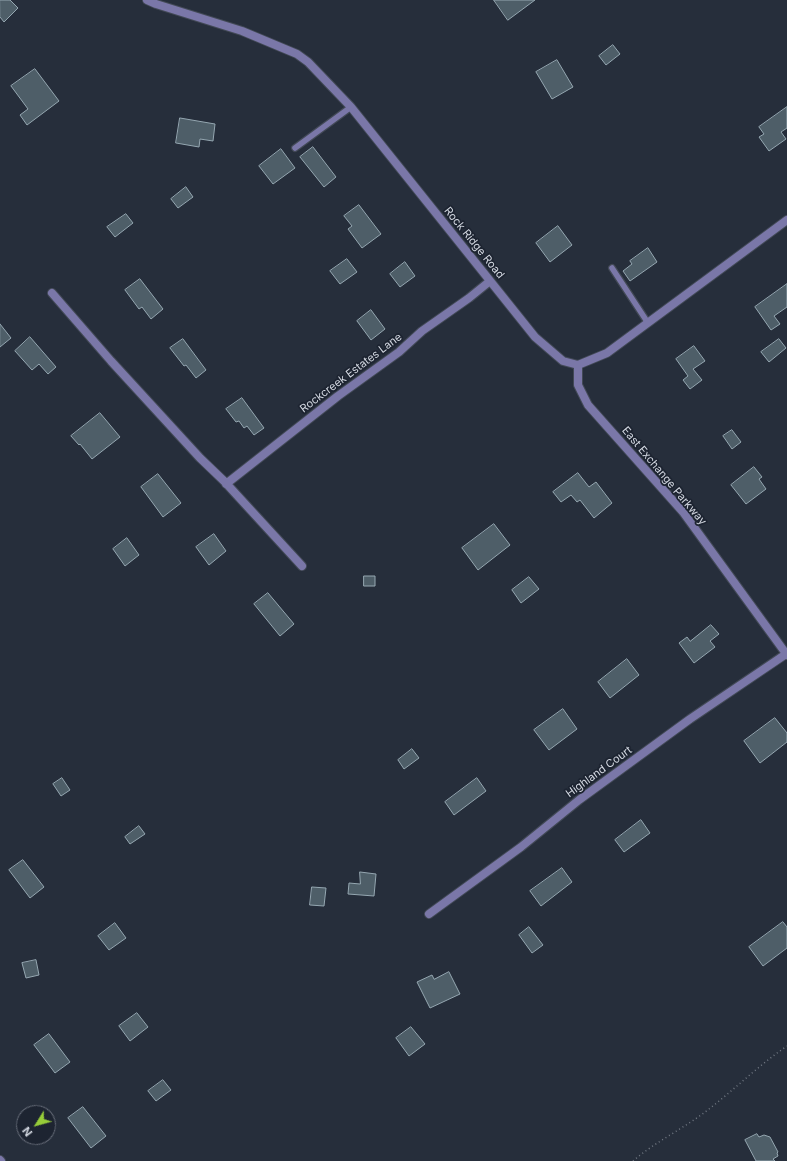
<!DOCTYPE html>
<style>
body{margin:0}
#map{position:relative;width:787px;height:1161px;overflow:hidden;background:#262e3b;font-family:Inter,sans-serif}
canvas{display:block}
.north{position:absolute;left:16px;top:1105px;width:40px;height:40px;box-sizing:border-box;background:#1d2431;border:1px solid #666c78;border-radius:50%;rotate:233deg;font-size:11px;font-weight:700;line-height:16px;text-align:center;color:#d4d9e2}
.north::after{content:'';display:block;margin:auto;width:14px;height:18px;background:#96cc39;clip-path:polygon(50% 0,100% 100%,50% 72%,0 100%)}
</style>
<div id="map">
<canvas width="787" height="1161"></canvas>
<div class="north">N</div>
</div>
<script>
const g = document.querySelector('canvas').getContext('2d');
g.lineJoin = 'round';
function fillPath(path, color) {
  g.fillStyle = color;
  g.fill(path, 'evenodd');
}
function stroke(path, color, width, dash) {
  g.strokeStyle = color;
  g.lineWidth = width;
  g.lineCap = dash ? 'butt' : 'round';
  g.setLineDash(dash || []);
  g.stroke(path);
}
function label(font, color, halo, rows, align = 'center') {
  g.font = font + ' Inter,sans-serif';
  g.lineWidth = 3.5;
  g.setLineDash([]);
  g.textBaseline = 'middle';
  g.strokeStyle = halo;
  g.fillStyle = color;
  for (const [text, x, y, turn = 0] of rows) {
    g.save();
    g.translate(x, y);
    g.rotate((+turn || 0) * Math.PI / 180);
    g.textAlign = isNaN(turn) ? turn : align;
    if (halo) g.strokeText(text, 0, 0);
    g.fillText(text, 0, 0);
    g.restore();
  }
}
const building = new Path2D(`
 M0,0H10L18,8L4,22L0,17Z
 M494,0H535L508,20Z
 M613,45L620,54L606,65L599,56Z
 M557,60L573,87L552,99L536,72Z
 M35,69L59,101L27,125L20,115L28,109L11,86Z
 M787,107V128L781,132L786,139L769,151L759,137L764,134L759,127Z
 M180,118L215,124L213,141L200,139L199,147L176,143Z
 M313,147L336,177L324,187L300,157Z
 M281,149L295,168L273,184L259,166Z
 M186,187L193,197L178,208L171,199Z
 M359,205L381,234L362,248L348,229L352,226L344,216Z
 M126,214L133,223L115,237L107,227Z
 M558,226L572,245L550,262L536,243Z
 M648,248L657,262L630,281L623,271L632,264L630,261Z
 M347,259L357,272L340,284L330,271Z
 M405,262L415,276L400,287L390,274Z
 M140,279L163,309L151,319L142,307L139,309L125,290Z
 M787,284V307L774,316L780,324L771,330L755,307Z
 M371,310L385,329L371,340L357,321Z
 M0,324L11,338L0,347Z
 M30,337L56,367L48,374L39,364L32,370L15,351Z
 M183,339L206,370L196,378L186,365L184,366L170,348Z
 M779,339L786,348L769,362L761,352Z
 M694,346L705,361L693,369L702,380L690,389L683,380L688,376L676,359Z
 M242,398L264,428L254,435L247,426L244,428L239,421L236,422L226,409Z
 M100,413L120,437L92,459L80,444L79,445L71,436Z
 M732,430L741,442L732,449L723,436Z
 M754,467L762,477L759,479L766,489L746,504L731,485Z
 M578,473L589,487L596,482L612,503L594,518L580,500L577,502L571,495L561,502L553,492Z
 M158,474L181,503L163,517L141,487Z
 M494,524L510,545L478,570L462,548Z
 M214,534L226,551L209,565L196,547Z
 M127,538L139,555L125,566L113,549Z
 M364,576H375V586H364Z
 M529,577L539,589L521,603L512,590Z
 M268,593L294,624L280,636L254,604Z
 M711,625L719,634L710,641L715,647L694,663L679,643L687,637L690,641Z
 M627,659L639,675L610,698L598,682Z
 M563,709L577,729L549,750L534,730Z
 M775,718L787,733V742L760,763L744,741Z
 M412,749L419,758L404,769L398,760Z
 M62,778L70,790L61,796L53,784Z
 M477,778L486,791L454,815L445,802Z
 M641,820L650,833L624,852L615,840Z
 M139,826L145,834L130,844L125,837Z
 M23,860L44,887L30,898L9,870Z
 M562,868L572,882L541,906L530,891Z
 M360,872L376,874L374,896L348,894L349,883L360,884Z
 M312,887L326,888L324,906L310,905Z
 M783,922L787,927V948L763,966L749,947Z
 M115,923L126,938L109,950L98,936Z
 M529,927L543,945L532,953L519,935Z
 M36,960L39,975L26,978L22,963Z
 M449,972L460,994L430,1008L417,982L432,975L434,979Z
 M137,1013L148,1027L130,1041L119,1026Z
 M411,1027L425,1044L409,1056L396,1038Z
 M49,1034L70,1062L55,1073L34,1045Z
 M163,1080L171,1090L156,1101L148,1091Z
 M83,1107L106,1136L91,1148L68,1118Z
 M757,1134L759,1137L764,1135L770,1137L778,1152L777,1153L778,1156L773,1159L775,1161H756L745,1140Z`);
const path = new Path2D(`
 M633,1161C656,1141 685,1128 709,1109C735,1089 759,1065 787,1046`);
const lane = new Path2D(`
 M295,148L351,107
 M612,268L648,323`);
const street = new Path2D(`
 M147,0L156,4L242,31L297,54L308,62L351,107L535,337L563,361L578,365L607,353L787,220
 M52,293L111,361L178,434L200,458L224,481L302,566
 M578,365V385L588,405L683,512L787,655
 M226,484L338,396L399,352L422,331L469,298L490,281
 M429,914L521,847L579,800L690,719L786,654
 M0,1160L1,1161`);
const streetNames = [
 ["Rock Ridge Road",474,243,51],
 ["Rockcreek Estates Lane",351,373,-37],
 ["East Exchange Parkway",664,476,50],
 ["Highland Court",599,772,-36]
];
fillPath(building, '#4e5e68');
stroke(building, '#95a7b1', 1);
stroke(lane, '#424956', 8);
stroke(street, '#424956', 10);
stroke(path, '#717883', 1.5, [1, 3]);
stroke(lane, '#7a77a8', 5.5);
stroke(street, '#7a77a8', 8);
label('11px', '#d4d9e2', '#1d2431', streetNames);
</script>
